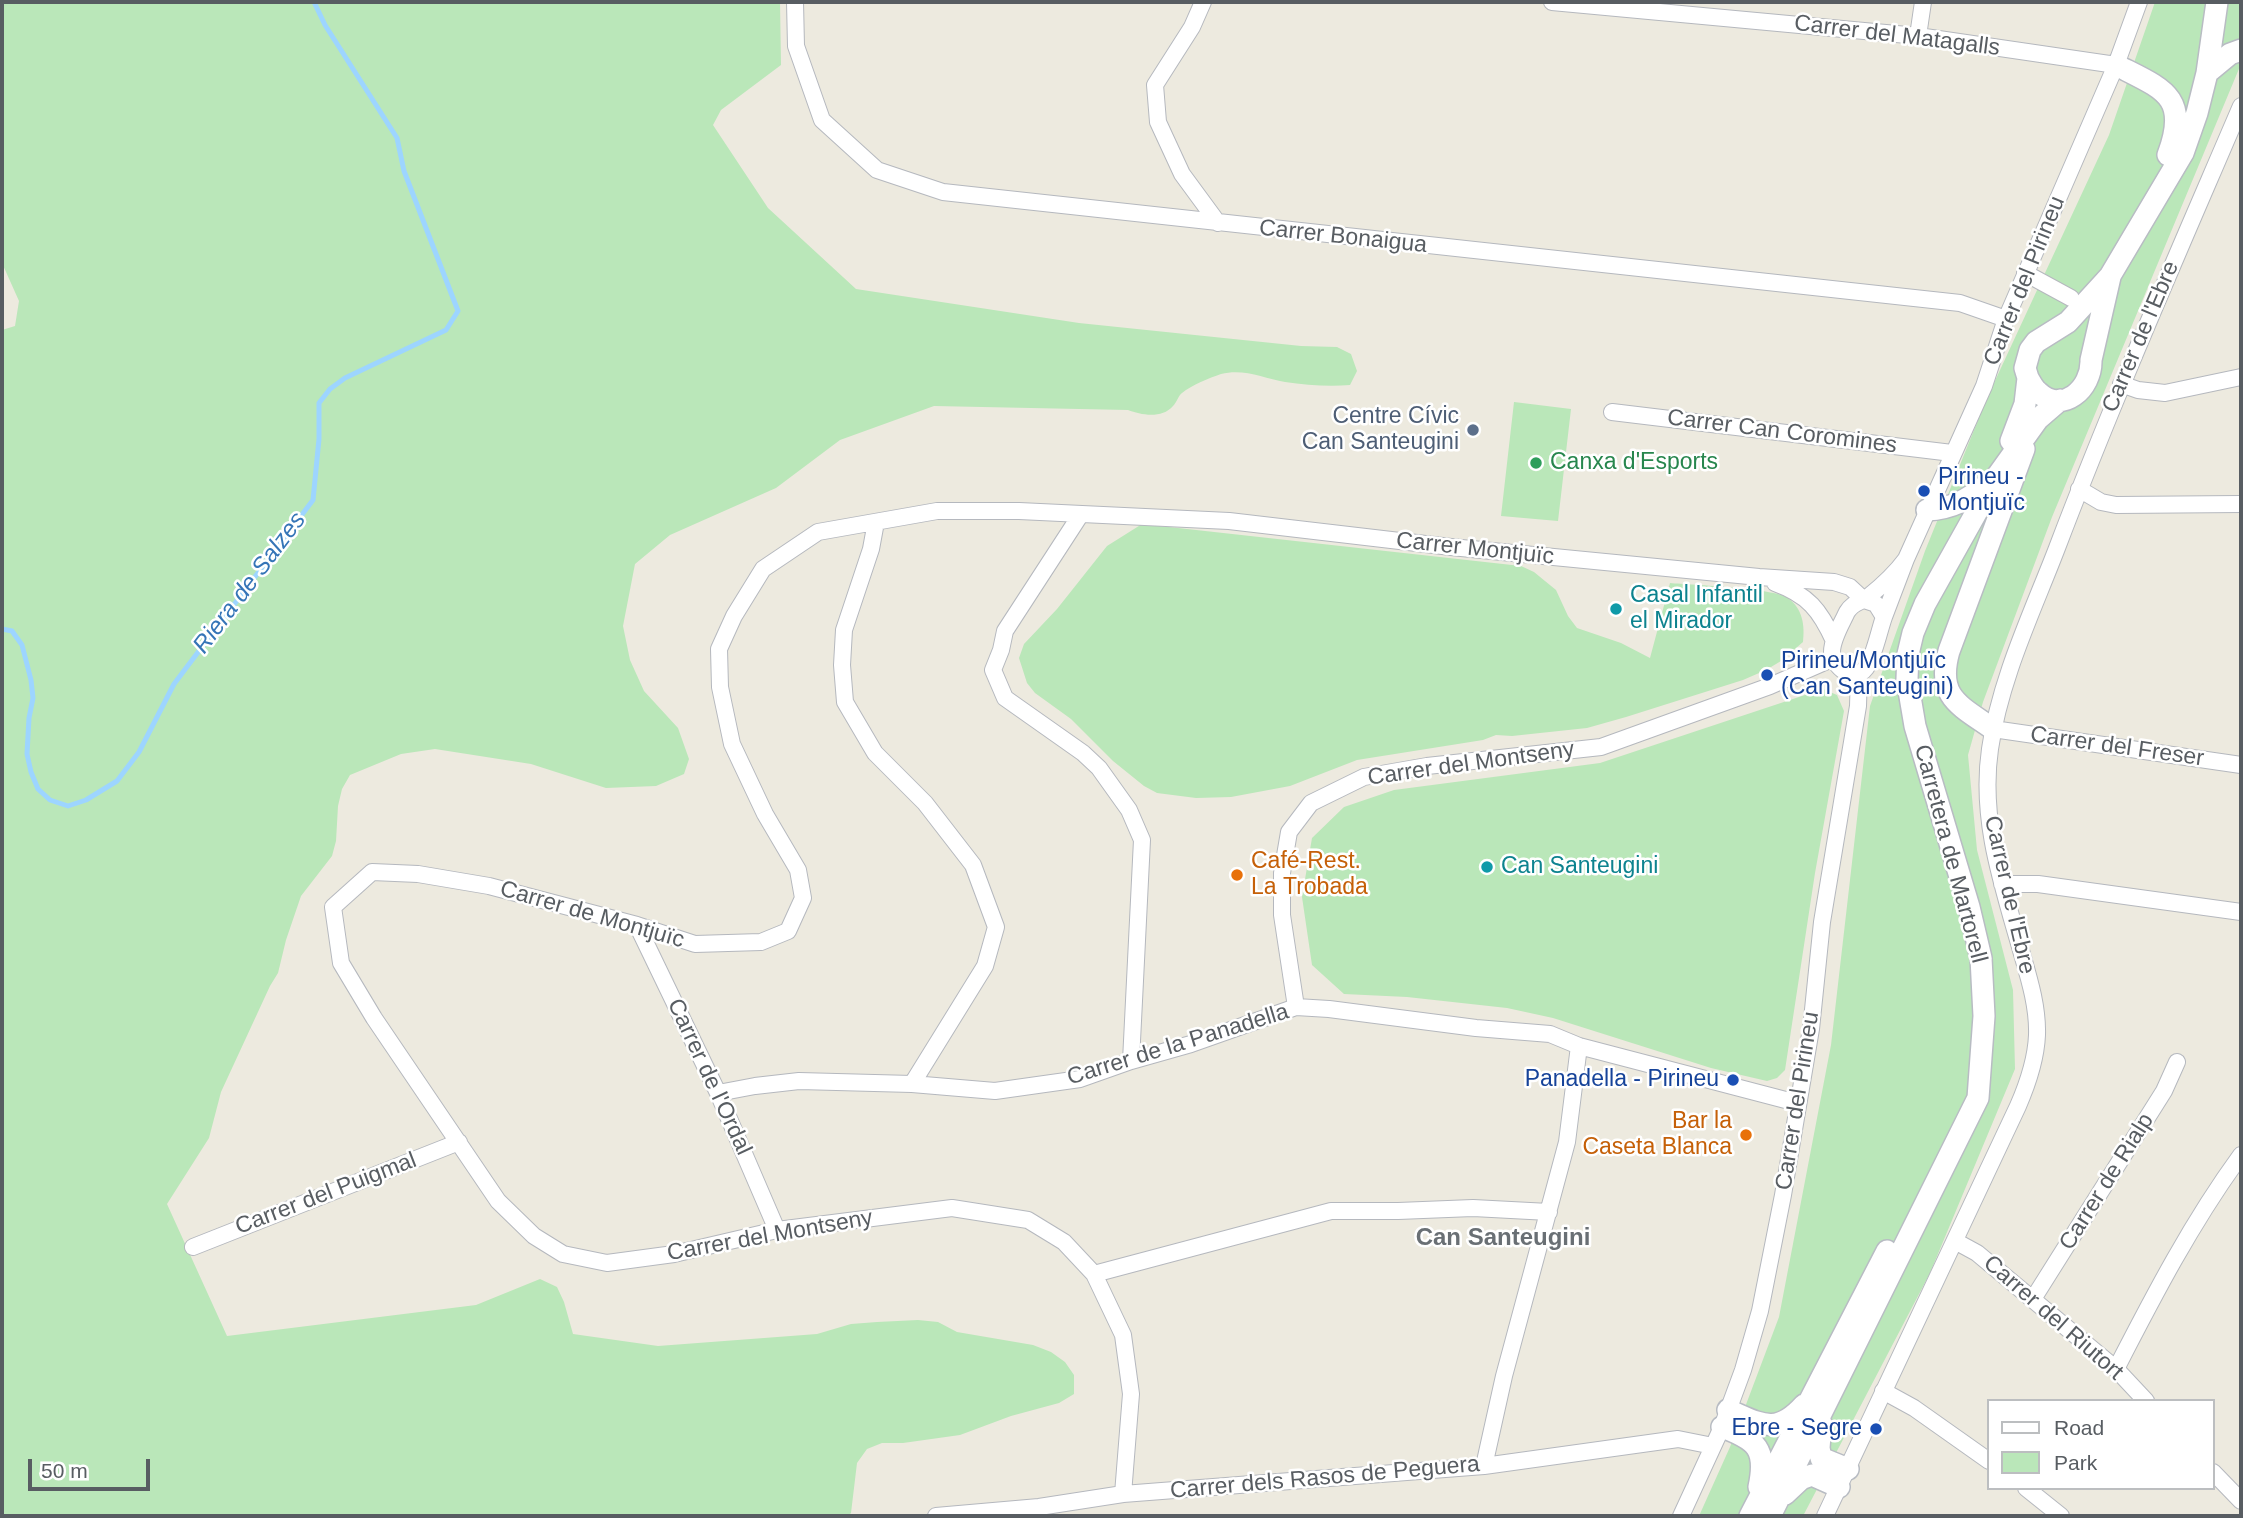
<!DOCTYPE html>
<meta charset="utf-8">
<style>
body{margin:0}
#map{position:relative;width:2243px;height:1518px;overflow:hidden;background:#edeadf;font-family:Arial,sans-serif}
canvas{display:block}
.frame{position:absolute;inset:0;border:4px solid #585d62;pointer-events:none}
.legend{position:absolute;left:1987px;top:1399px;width:228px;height:91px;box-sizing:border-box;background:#fff;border:2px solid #bcbec0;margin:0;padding:9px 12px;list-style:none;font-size:21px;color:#585d62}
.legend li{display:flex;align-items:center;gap:14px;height:35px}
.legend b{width:35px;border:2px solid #bcbec0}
.scale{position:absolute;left:28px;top:1459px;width:122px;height:32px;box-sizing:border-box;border:4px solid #585d62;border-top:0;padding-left:9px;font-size:21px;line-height:24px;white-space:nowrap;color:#585d62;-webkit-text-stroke:5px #fff;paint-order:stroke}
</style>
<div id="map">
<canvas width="2243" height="1518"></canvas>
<div class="frame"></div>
<ul class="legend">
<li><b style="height:9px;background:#fff"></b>Road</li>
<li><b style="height:19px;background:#bae7b9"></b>Park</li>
</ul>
<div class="scale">50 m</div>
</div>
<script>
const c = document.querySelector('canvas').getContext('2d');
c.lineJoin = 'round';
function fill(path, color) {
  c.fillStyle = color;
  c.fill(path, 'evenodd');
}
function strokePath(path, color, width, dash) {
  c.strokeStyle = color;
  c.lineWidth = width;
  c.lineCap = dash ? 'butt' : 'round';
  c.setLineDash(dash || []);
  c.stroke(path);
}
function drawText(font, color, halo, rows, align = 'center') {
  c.font = font + ' Arial,sans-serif';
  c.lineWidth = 5;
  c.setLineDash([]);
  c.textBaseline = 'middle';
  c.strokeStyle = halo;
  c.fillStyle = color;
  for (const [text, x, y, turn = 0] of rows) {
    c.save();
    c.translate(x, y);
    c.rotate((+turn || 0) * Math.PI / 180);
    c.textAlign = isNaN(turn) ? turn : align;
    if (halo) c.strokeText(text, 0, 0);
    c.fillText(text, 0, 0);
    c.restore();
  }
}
fill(new Path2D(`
 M 2,2 L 780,2 L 781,65 L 721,110 L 713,125 L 768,208 L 856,289 L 1079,323 L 1301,346 L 1337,347 L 1351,354 L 1357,371 L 1350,385 C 1329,387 1306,385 1285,382 C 1264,378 1243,368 1221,374 C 1209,378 1192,385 1182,393 C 1178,396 1177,402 1173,406 C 1162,419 1141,415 1128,410 L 934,406 L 840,440 L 776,488 L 670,535 L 635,564 L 623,626 L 630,660 L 644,691 L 678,728 L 689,759 L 684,774 L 656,786 L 606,788 L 531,764 L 435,749 L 401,754 L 350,775 L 342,789 L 338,806 L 336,841 L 332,856 L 301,896 L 286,940 L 278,973 L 270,986 L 221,1092 L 209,1138 L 167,1204 L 227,1336 L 476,1305 L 540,1279 L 557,1287 L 564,1302 L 573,1334 L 658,1346 L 817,1334 L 851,1324 L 877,1322 L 918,1320 L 938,1322 L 957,1332 L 1033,1345 L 1051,1352 L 1065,1362 L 1074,1375 L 1074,1394 L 1059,1403 L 1011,1416 L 960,1435 L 903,1443 L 882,1443 L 867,1449 L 857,1463 L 851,1513 L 848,1516 L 2,1516 L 2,330 L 15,326 L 19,301 L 2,263 Z
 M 2155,2 L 2241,2 L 2241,64 L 2052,517 L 1983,702 L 1968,755 L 1977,850 L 2013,990 L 2015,1069 L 1930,1273 L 1803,1516 L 1699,1516 L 1730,1447 L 1779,1317 L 1831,1045 L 1870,706 L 1925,551 L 1987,398 L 2109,135 Z
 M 1514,402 L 1571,409 L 1558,521 L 1501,516 Z
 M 1142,524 L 1521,566 L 1534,572 L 1556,590 L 1568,616 L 1577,628 L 1621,643 L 1650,658 L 1670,583 C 1692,585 1774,588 1788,598 C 1803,609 1805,626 1803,642 L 1781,661 L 1766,670 L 1743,680 L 1626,717 L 1587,728 L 1512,736 L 1496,735 L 1483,740 L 1357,760 L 1290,786 L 1231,797 L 1196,798 L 1157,793 L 1144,786 L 1113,761 L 1071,719 L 1035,693 L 1027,683 L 1019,658 L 1024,644 L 1057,609 L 1107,546 Z
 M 1823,689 L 1837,695 L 1844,711 L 1815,873 L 1785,1070 L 1777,1078 L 1767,1081 L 1711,1068 L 1553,1018 L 1507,1008 L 1407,997 L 1344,994 L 1312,965 L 1302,897 L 1312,838 L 1344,807 L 1394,790 L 1600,763 Z`), '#bae7b9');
strokePath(new Path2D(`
 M 2,629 L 12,631 L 22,645 L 31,680 L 33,698 L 29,718 L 27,754 L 31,772 L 38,789 L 50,800 L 68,806 L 86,800 L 117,781 L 139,752 L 174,684 L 313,500 L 319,439 L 319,403 L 330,389 L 345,378 L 446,330 L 458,311 L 404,171 L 397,138 L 325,25 L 314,2`), '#9dd5ff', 5);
const street = new Path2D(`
 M 795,2 L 796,46 L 822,120 L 877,170 L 943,192 L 1960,303 L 2006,319
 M 1203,2 L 1192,27 L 1155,85 L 1158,122 L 1182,174 L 1218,223
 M 1552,2 L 1918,36 L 2116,65
 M 1918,36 L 1923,2
 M 2025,273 L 2071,298
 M 2121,384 L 2138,390 L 2165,393 L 2241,377
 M 1612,412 L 1952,453
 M 2079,489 L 2101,502 L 2116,505 L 2241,504
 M 1081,514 L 1005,631 L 1001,650 L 993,670 L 1005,698 L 1083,753 L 1099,768 L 1129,810 L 1142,840 L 1131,1061
 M 876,522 L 871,549 L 844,630 L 842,665 L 845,702 L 875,753 L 925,803 L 973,865 L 996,927 L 985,966 L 912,1084
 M 1775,583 C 1808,595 1820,610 1834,641
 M 1884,617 L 1906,559 L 1984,386 L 2006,319 L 2116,65 L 2139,2
 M 1993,729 L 2241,765
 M 2002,884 L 2038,884 L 2241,912
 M 637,925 L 718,1093 L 777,1230
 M 1296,1007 L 1282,915 L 1282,873 L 1289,832 L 1311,803 L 1364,777 L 1427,766 L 1601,747 L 1770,686 L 1834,658
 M 718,1093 L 755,1086 L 799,1081 L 912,1084 L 995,1091 L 1080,1079 L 1131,1061 L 1191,1044 L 1296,1007 L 1329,1009 L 1476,1028 L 1550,1034 L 1579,1046 L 1797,1103
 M 1955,1241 L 1977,1253 L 2116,1369 L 2146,1401
 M 193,1247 L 459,1142
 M 1094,1274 L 1331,1211 L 1398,1211 L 1473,1208 L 1549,1212
 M 2033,1299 L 2164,1091 L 2177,1062
 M 2116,1369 C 2154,1295 2192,1222 2241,1155
 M 1883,1391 L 1914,1408 L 1989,1461
 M 1484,1466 L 1504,1376 L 1567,1142 L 1579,1046
 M 2213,1472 L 2241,1501
 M 2026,1488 L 2061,1516
 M 1123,1494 L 1131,1394 L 1123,1335 L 1094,1274 L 1064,1242 L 1028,1220 L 952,1208 L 777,1230 L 674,1254 L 607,1263 L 563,1254 L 534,1236 L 498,1201 L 374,1018 L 341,963 L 333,907 L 372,872 L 418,874 L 489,886 L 637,925 L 695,944 L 761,942 L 788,931 L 803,898 L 798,870 L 765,814 L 732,744 L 720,687 L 719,649 L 734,616 L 763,569 L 818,532 L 937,511 L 1019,511 L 1229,521 L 1451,547 L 1759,577 L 1834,582 L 1850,587 L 1864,600 L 1876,604 L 1884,617 C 1879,631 1874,657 1866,668 C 1854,684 1833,667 1832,652 C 1832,639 1842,623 1847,612 C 1853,602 1860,603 1868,597 C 1883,585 1895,574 1906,559
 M 936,1516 L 1039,1507 L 1123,1494 L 1484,1466 L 1678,1439 L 1713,1446
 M 1681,1516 L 1722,1427 L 1743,1370 L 1760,1311 L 1783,1195 L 1811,1029 L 1822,922 L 1858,706 L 1859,673
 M 1825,1516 L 2018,1106 C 2028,1083 2036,1060 2037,1035 C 2038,1005 2028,975 2020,947 C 2001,881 1980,817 1990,749 C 2000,679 2032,613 2057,548 C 2114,398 2178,253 2241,106`);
const secondary = new Path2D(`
 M 2116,65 C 2163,89 2190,96 2168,155
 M 2207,73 L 2230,54 L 2241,50
 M 2028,378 C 2031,383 2034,389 2038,392 C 2062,415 2092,389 2091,360 L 2110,277
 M 2011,441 L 2025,404 L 2028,378 L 2025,368 L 2030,350 L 2036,342 L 2068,322 L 2110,276 L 2183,153 L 2197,113 L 2207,73 L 2217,2
 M 1927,510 C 1953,509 1968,499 1988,484
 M 1993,729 C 1959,705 1936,697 1949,651 L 2024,449
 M 1728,1410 C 1761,1424 1776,1436 1804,1405
 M 1821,1423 L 1819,1448 L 1821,1458 L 1848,1469
 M 1722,1427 C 1757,1440 1767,1449 1759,1487
 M 1785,1494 L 1801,1479 L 1812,1475 L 1839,1487
 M 1750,1516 L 1887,1251
 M 1770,1516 L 1978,1098 L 1984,1016 L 1981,958 L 1969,907 L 1915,726 L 1907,679 L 1908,654 L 1913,633 L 1925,604 L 1995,479 L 2038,419 L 2060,400`);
strokePath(street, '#b5b8be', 18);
strokePath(secondary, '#b8bcc3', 24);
strokePath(street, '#fff', 16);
strokePath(secondary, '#fff', 21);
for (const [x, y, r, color] of [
 [1473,430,7,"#5c6f8a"],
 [1536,463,7,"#2e9e5b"],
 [1924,491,7,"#1a4fb4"],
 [1616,609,7,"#0f9aa8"],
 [1767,675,7,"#1a4fb4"],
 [1487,867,7,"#0f9aa8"],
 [1237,875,7,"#e8710a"],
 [1733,1080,7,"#1a4fb4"],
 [1746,1135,7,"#e8710a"],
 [1876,1429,7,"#1a4fb4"]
]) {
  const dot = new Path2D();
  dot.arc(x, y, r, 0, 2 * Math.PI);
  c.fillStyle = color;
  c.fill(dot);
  strokePath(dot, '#fff', 2.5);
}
drawText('23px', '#585d62', '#fff', [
 ["Carrer del Matagalls",1897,36,7],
 ["Carrer Bonaigua",1343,237,6],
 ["Carrer del Pirineu",2025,281,-68],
 ["Carrer de l'Ebre",2141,337,-67],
 ["Carrer Can Coromines",1782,432,7],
 ["Carrer Montjuïc",1475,549,6],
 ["Carrer del Freser",2117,747,8],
 ["Carrer del Montseny",1471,764,-8],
 ["Carretera de Martorell",1950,854,75],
 ["Carrer de l'Ebre",2009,895,77],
 ["Carrer de Montjuïc",592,915,16],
 ["Carrer de la Panadella",1178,1045,-17],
 ["Carrer de l'Ordal",709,1077,65],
 ["Carrer del Pirineu",1798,1101,-81],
 ["Carrer de Rialp",2107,1182,-58],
 ["Carrer del Puigmal",326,1194,-21],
 ["Carrer del Montseny",770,1236,-10],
 ["Carrer del Riutort",2053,1318,41],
 ["Carrer dels Rasos de Peguera",1325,1478,-5]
]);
drawText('23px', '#4e5e75', '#fff', [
 ["Centre Cívic",1459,417],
 ["Can Santeugini",1459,443]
], 'right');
drawText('23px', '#27864d', '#fff', [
 ["Canxa d'Esports",1550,463]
], 'left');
drawText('23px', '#164399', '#fff', [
 ["Pirineu -",1938,478],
 ["Montjuïc",1938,504],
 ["Pirineu/Montjuïc",1781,662],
 ["(Can Santeugini)",1781,688],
 ["Panadella - Pirineu",1719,1080,"right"],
 ["Ebre - Segre",1862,1429,"right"]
], 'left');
drawText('23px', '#0d838f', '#fff', [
 ["Casal Infantil",1630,596],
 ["el Mirador",1630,622],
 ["Can Santeugini",1501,867]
], 'left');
drawText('23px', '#c56008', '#fff', [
 ["Café-Rest.",1251,862],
 ["La Trobada",1251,888],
 ["Bar la",1732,1122,"right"],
 ["Caseta Blanca",1732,1148,"right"]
], 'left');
drawText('italic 24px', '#3575b7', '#fff', [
 ["Riera de Salzes",250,583,-53]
]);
drawText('bold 24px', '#696f74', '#fff', [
 ["Can Santeugini",1503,1238]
]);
</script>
